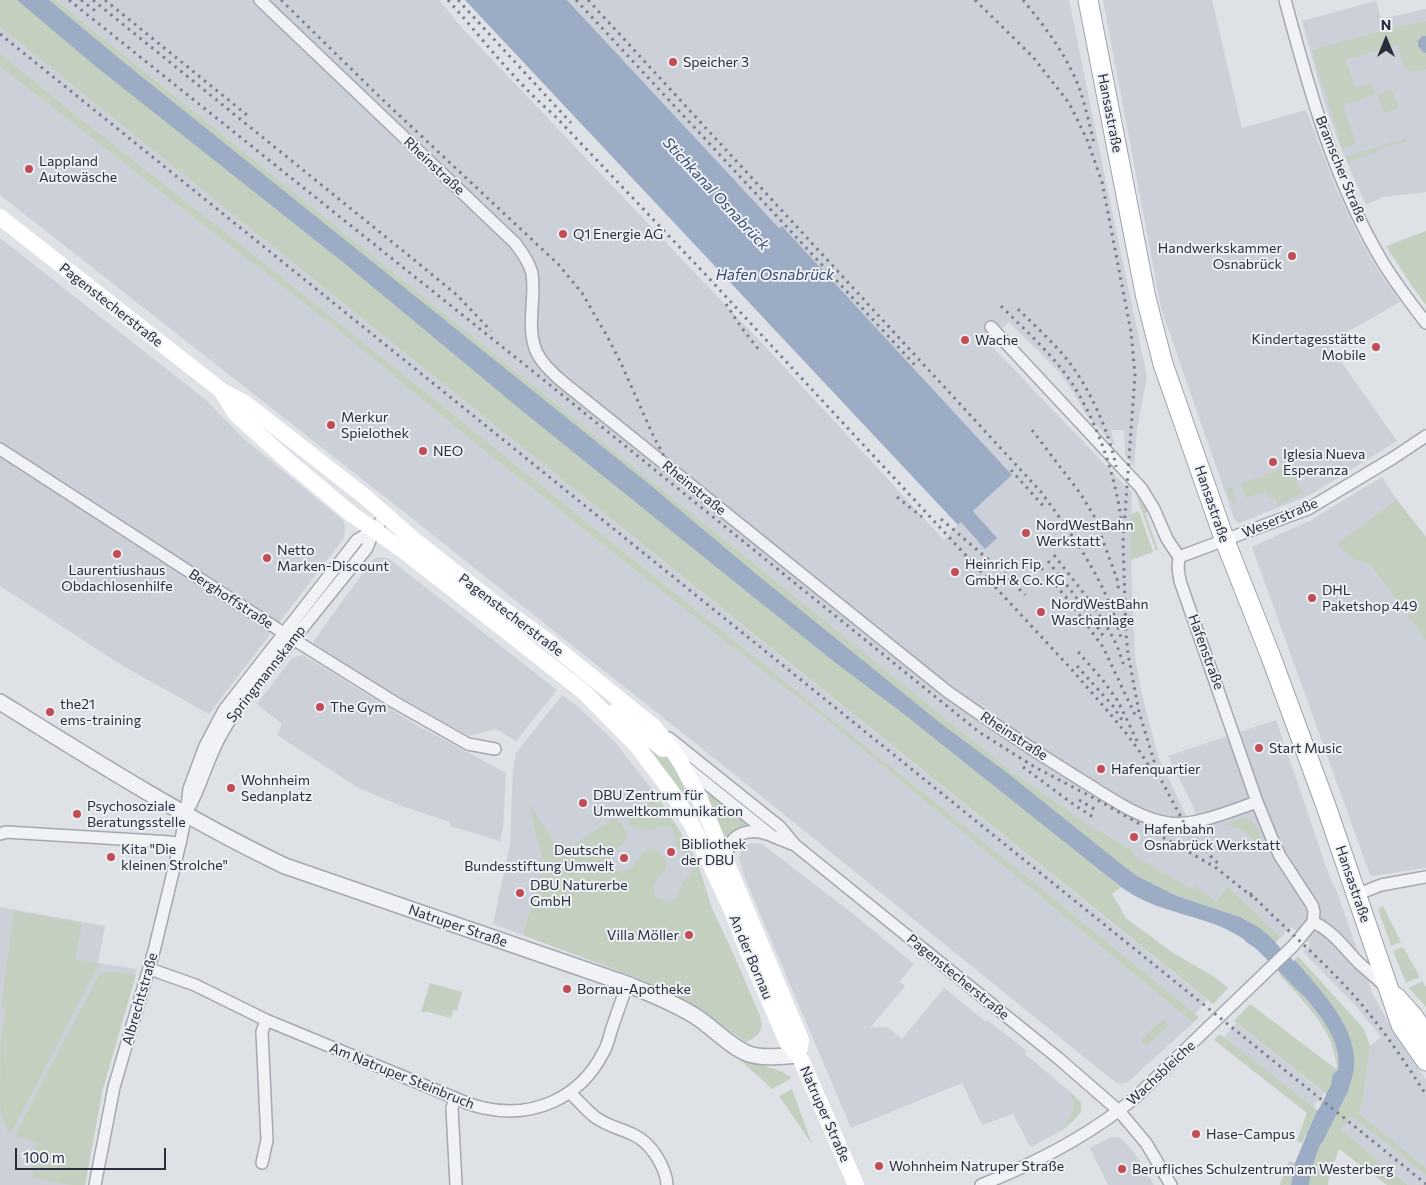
<!DOCTYPE html>
<meta charset="utf-8">
<style>
body{margin:0}
#map{position:relative;width:1426px;height:1185px;overflow:hidden;background:#dee1e6;font-family:Commissioner,sans-serif}
canvas{display:block}
.north{position:absolute;left:1361px;top:15px;width:50px;height:50px;-webkit-text-stroke:4px #edf0f4;paint-order:stroke;rotate:0deg;font-size:14px;font-weight:700;line-height:20px;text-align:center;color:#292e3c}
.north::after{content:'';display:block;margin:auto;width:18px;height:22px;background:#292e3c;clip-path:polygon(50% 0,100% 100%,50% 72%,0 100%)}
.scale{position:absolute;left:15px;top:1148px;width:151px;height:22px;box-sizing:border-box;border:2px solid #292e3c;border-top:0;padding-left:6px;font-size:15px;line-height:18px;white-space:nowrap;color:#292e3c;-webkit-text-stroke:4px #edf0f4;paint-order:stroke}
</style>
<div id="map">
<canvas width="1426" height="1185"></canvas>
<div class="north">N</div>
<div class="scale">100 m</div>
</div>
<script>
const c = document.querySelector('canvas').getContext('2d');
c.lineJoin = 'round';
function fill(path, color) {
  c.fillStyle = color;
  c.fill(path, 'evenodd');
}
function strokePath(path, color, width, dash) {
  c.strokeStyle = color;
  c.lineWidth = width;
  c.lineCap = dash ? 'butt' : 'round';
  c.setLineDash(dash || []);
  c.stroke(path);
}
function drawText(font, color, halo, rows, align = 'center') {
  c.font = font + ' Commissioner,sans-serif';
  c.lineWidth = 4;
  c.setLineDash([]);
  c.textBaseline = 'middle';
  c.strokeStyle = halo;
  c.fillStyle = color;
  for (const [text, x, y, turn = 0] of rows) {
    c.save();
    c.translate(x, y);
    c.rotate((+turn || 0) * Math.PI / 180);
    c.textAlign = isNaN(turn) ? turn : align;
    if (halo) c.strokeText(text, 0, 0);
    c.fillText(text, 0, 0);
    c.restore();
  }
}
fill(new Path2D(`
 M 56,0 L 439,0 L 463,29 L 773,355 L 944,540 L 960,522 L 997,538 L 973,511 L 1012,475 L 782,226 L 779,228 L 567,0 L 1069,0 L 1105,177 L 1147,377 L 1137,428 L 1134,466 L 1125,455 L 1124,430 L 1111,430 L 1115,446 L 1084,412 L 1074,393 L 1058,371 L 1009,322 L 988,342 L 1132,493 L 1131,547 L 1132,588 L 1135,657 L 1142,695 L 1158,756 L 1185,813 L 1198,828 L 1194,808 L 1168,756 L 1276,720 L 1331,881 L 1336,889 L 1373,995 L 1389,1023 L 1426,1080 L 1426,1168 L 1359,1113 L 1363,1100 L 1370,1046 L 1381,1037 L 1356,1006 L 1303,952 L 1311,945 L 1292,927 L 1281,937 L 1227,886 L 1216,904 L 1193,887 L 1192,889 L 1132,854 L 1133,850 L 1088,824 L 1012,772 Z
 M 1103,0 L 1212,0 L 1242,128 L 1306,110 L 1335,186 L 1359,237 L 1376,267 L 1400,302 L 1328,343 L 1397,441 L 1310,495 L 1239,523 L 1235,521 L 1161,308 Z
 M 1376,1 L 1381,19 L 1426,9 L 1426,192 L 1383,197 L 1366,205 L 1343,154 L 1325,105 L 1302,21 Z
 M 0,27 L 1207,1000 L 1195,1014 L 961,823 L 408,378 L 239,243 L 71,111 L 0,53 Z
 M 0,67 L 337,329 L 466,436 L 755,665 L 827,720 L 1193,1023 L 1128,1082 L 1121,1084 L 1115,1082 L 724,766 L 404,512 L 0,195 Z
 M 0,238 L 206,400 L 244,439 L 343,520 L 345,525 L 344,538 L 209,714 L 123,666 L 0,586 Z
 M 1382,477 L 1397,500 L 1426,537 L 1426,868 L 1372,876 L 1369,872 L 1252,547 L 1311,520 Z
 M 379,557 L 388,558 L 557,690 L 516,741 L 496,729 L 469,736 L 396,695 L 316,645 L 313,642 L 372,560 Z
 M 303,655 L 418,726 L 506,773 L 503,828 L 500,841 L 450,826 L 450,822 L 399,805 L 357,787 L 277,735 L 282,724 L 257,704 L 292,658 Z
 M 562,695 L 576,705 L 615,742 L 658,797 L 681,833 L 697,862 L 713,911 L 729,944 L 760,1016 L 762,1026 L 760,1032 L 757,1036 L 746,1042 L 699,1009 L 643,980 L 493,924 L 510,844 L 513,768 L 516,753 Z
 M 752,843 L 762,844 L 852,913 L 914,964 L 899,982 L 905,986 L 870,1028 L 887,1027 L 902,1039 L 944,988 L 985,1021 L 987,1020 L 1027,1051 L 1025,1054 L 1068,1090 L 1074,1102 L 1074,1109 L 1061,1131 L 1030,1147 L 1013,1114 L 982,1125 L 962,1083 L 851,1128 L 745,878 L 739,858 L 742,847 Z
 M 0,907 L 105,926 L 98,963 L 137,969 L 102,1092 L 85,1185 L 0,1185 Z
 M 1236,1023 L 1324,1093 L 1313,1107 L 1224,1038 Z
 M 1352,1115 L 1426,1175 L 1426,1185 L 1408,1185 L 1341,1129 Z
 M 1111,1137 L 1121,1138 L 1134,1152 L 1154,1185 L 1108,1185 L 1090,1148 Z`), '#ccd0d8');
fill(new Path2D(`
 M 0,0 L 56,0 L 1012,772 L 1088,824 L 1134,851 L 1132,854 L 1192,889 L 1194,886 L 1210,896 L 1216,903 L 1227,886 L 1281,937 L 1276,942 L 1260,928 L 1240,917 L 1177,896 L 1137,876 L 1126,869 L 1122,887 L 1112,894 L 1126,918 L 1173,953 L 1213,976 L 1228,988 L 1213,1004 L 0,27 Z
 M 1426,21 L 1426,69 L 1415,72 L 1405,69 L 1397,44 L 1346,60 L 1355,88 L 1372,83 L 1376,94 L 1343,105 L 1356,144 L 1342,148 L 1312,50 L 1384,30 Z
 M 0,53 L 71,111 L 239,243 L 408,378 L 961,823 L 1199,1017 L 1193,1023 L 827,720 L 755,665 L 466,436 L 337,329 L 0,67 Z
 M 1393,90 L 1398,109 L 1383,113 L 1378,94 Z
 M 1405,138 L 1407,142 L 1392,145 L 1348,163 L 1346,157 Z
 M 1426,231 L 1426,305 L 1412,286 L 1386,246 Z
 M 1288,466 L 1297,480 L 1295,481 L 1304,493 L 1278,505 L 1275,497 L 1269,499 L 1265,491 L 1246,498 L 1241,484 Z
 M 1232,487 L 1237,502 L 1232,504 L 1226,489 Z
 M 1135,492 L 1148,512 L 1145,513 L 1158,550 L 1156,551 Z
 M 1397,500 L 1426,537 L 1426,640 L 1370,564 L 1353,559 L 1336,544 Z
 M 1139,511 L 1153,552 L 1131,560 L 1131,514 Z
 M 628,725 L 671,760 L 693,796 L 684,801 Z
 M 712,793 L 752,826 C 739,827 731,831 725,844 L 706,798 Z
 M 658,797 L 681,833 L 697,862 L 713,911 L 729,944 L 760,1016 C 763,1032 760,1035 746,1042 L 699,1009 L 643,980 L 523,935 L 544,866 L 529,804 L 562,853 L 616,816 L 628,833 L 624,843 C 620,847 615,848 612,853 C 605,863 616,874 627,870 C 639,866 638,847 654,850 C 659,851 663,855 665,860 C 669,871 659,876 654,883 L 654,895 C 660,901 671,904 677,896 C 679,892 679,888 681,885 C 685,878 695,875 693,866 C 692,859 685,857 681,852 C 680,849 676,845 676,842 C 674,834 674,825 663,826 C 659,826 657,829 653,829 C 645,830 642,827 634,829 L 626,818 Z
 M 1247,818 C 1259,822 1263,845 1267,856 C 1254,837 1246,829 1223,824 Z
 M 1383,906 L 1401,942 L 1391,946 L 1378,909 Z
 M 14,911 L 82,923 L 75,960 L 101,964 L 95,971 L 13,1130 L 9,1133 L 6,1128 L 1,1112 L 0,1099 L 1,1038 L 6,1008 L 1,1007 Z
 M 1403,947 L 1420,977 L 1406,983 L 1393,951 Z
 M 1298,956 L 1364,1029 L 1370,1046 L 1363,1100 L 1359,1113 L 1426,1168 L 1426,1175 L 1352,1116 L 1341,1129 L 1408,1185 L 1387,1185 L 1339,1149 L 1329,1177 L 1328,1185 L 1309,1185 C 1313,1154 1327,1126 1342,1099 L 1333,1081 L 1326,1094 L 1234,1021 L 1250,1004 L 1336,1069 L 1337,1066 C 1335,1059 1334,1051 1331,1043 C 1323,1020 1296,993 1279,974 L 1281,972 C 1300,993 1323,1014 1334,1040 C 1338,1050 1338,1061 1338,1071 L 1340,1017 L 1295,960 Z
 M 113,971 L 136,975 L 102,1092 L 85,1185 L 70,1185 L 35,1178 L 32,1172 L 35,1143 L 19,1137 L 17,1136 L 16,1133 L 99,975 L 105,972 Z
 M 1422,981 L 1426,987 L 1426,1007 L 1409,988 Z
 M 430,983 L 462,992 L 457,1011 L 453,1010 L 451,1018 L 428,1012 L 421,1012 Z
 M 1163,1019 L 1169,1025 L 1146,1046 L 1141,1040 Z
 M 1220,1034 L 1317,1110 L 1302,1143 L 1297,1141 L 1307,1113 L 1214,1040 Z
 M 738,1058 C 753,1064 781,1068 792,1078 L 772,1089 Z
 M 792,1089 L 812,1144 L 779,1096 Z
 M 1068,1090 L 1081,1102 L 1081,1112 L 1071,1123 L 1061,1131 L 1074,1109 L 1074,1102 Z
 M 1289,1161 L 1295,1163 L 1291,1185 L 1280,1185 Z`), '#c3d0c0');
fill(new Path2D(`
 M 17,0 L 49,0 L 126,64 L 649,484 L 755,573 L 939,722 L 1010,775 L 1126,868 L 1137,876 L 1177,896 L 1240,917 L 1260,928 L 1276,942 L 1263,955 C 1225,917 1185,920 1141,899 C 1129,894 1117,883 1106,875 L 900,711 L 837,664 L 746,591 L 526,414 L 344,263 L 94,65 Z
 M 465,0 L 567,0 L 779,228 L 782,226 L 1012,475 L 973,511 L 997,538 L 985,549 L 961,522 L 958,525 Z
 M 1422,36 L 1426,36 L 1426,53 L 1423,52 L 1418,46 L 1418,41 Z
 M 1295,960 C 1322,993 1369,1037 1350,1084 C 1347,1091 1343,1098 1339,1105 L 1326,1094 C 1330,1087 1336,1078 1338,1070 C 1344,1033 1304,997 1281,972 Z
 M 1317,1110 L 1330,1120 C 1321,1142 1312,1162 1309,1185 L 1291,1185 L 1295,1163 Z`), '#9cacc4');
strokePath(new Path2D(`
 M 1252,935 L 1261,941 L 1304,984
 M 1315,1137 L 1340,1087 L 1341,1079`), '#9cacc4', 18);
const minor = new Path2D(`
 M 260,0 L 515,243 C 522,252 529,262 532,273 C 536,299 526,326 536,351 C 542,364 553,374 564,383 L 948,692 C 992,723 1036,752 1081,780 C 1108,796 1138,819 1169,823 C 1194,827 1233,810 1257,802
 M 1285,0 C 1309,89 1334,181 1382,261 C 1395,283 1411,303 1426,323
 M 0,449 L 293,639 L 394,702 L 468,744 L 495,749
 M 1179,557 L 1308,509 L 1393,458 L 1426,436
 M 669,738 L 780,827 L 795,845 L 1058,1058 L 1119,1111 L 1146,1143 L 1171,1185
 M 686,767 L 772,836 L 792,844
 M 190,806 C 200,787 206,766 215,747 C 221,733 229,721 237,709 L 367,548 L 374,530 L 386,515
 M 0,834 L 6,832 L 171,842 L 180,844
 M 727,860 C 726,836 746,827 767,834
 M 1356,895 L 1381,885 L 1426,877
 M 1313,922 C 1333,931 1344,948 1359,963 C 1368,971 1377,979 1386,987
 M 150,969 L 195,985 L 266,1020 L 455,1098 C 464,1102 474,1106 484,1108 C 533,1119 580,1098 603,1053 C 607,1047 609,1039 611,1031 C 616,1016 622,1000 627,984
 M 570,1093 C 579,1101 586,1110 595,1117 C 607,1126 622,1129 634,1135 C 651,1143 666,1167 667,1185
 M 455,1098 L 452,1108 L 456,1185
 M 262,1163 L 267,1140 L 262,1032 L 266,1020
 M 95,1185 L 114,1087 L 154,951 L 181,839 L 186,814 L 189,789 L 205,746 L 224,710 L 357,540 L 374,530
 M 981,1185 C 1036,1163 1091,1135 1137,1096 L 1293,946 L 1313,922 L 1314,912 L 1312,905 L 1280,856 L 1273,841 L 1257,802 L 1180,581 L 1178,568 L 1179,557 L 1167,539 L 1154,509 L 1141,488 L 991,327`);
const tertiary = new Path2D(`
 M 0,702 C 93,760 186,819 285,866 L 627,984 C 651,994 677,1004 698,1018 C 713,1028 732,1048 749,1054 C 764,1059 783,1056 799,1055`);
const primary = new Path2D(`
 M 1088,0 L 1146,298 L 1163,364 L 1225,541 L 1271,657 L 1326,806 L 1401,1025 L 1426,1061
 M 1396,997 L 1413,1016 L 1426,1036`);
strokePath(minor, '#a4a8b0', 14);
strokePath(tertiary, '#a4a8b0', 18);
strokePath(primary, '#9ea4b1', 21);
strokePath(minor, '#f0f2f5', 11);
strokePath(tertiary, '#f0f2f5', 15);
strokePath(new Path2D(`
 M 0,217 L 222,391 L 245,403 L 364,496 L 413,539 L 493,602 L 546,640 L 654,727 L 669,745 L 681,763 L 699,797 L 801,1040 L 799,1055
 M 223,393 L 236,414 L 288,461 L 350,513 L 404,551 L 584,692 L 637,746 L 671,791 L 692,825 L 732,911 L 747,950 L 788,1044 L 799,1055 L 856,1185
 M 616,711 L 663,749`), '#fff', 16);
strokePath(primary, '#fff', 19);
strokePath(new Path2D(`
 M 69,0 L 540,377 L 979,732 L 1033,766 L 1101,802 L 1215,867 L 1254,898
 M 81,0 L 98,13
 M 93,0 L 418,263 L 457,295 L 491,331
 M 105,0 L 247,115
 M 281,0 L 384,101 L 558,264 L 582,293 L 607,336 L 620,361 L 652,433 L 666,460 L 699,499
 M 448,0 C 483,39 514,81 554,115 L 705,274 L 1074,672 C 1101,704 1131,735 1152,771
 M 458,0 L 571,123
 M 576,0 L 915,365
 M 588,0 L 1041,492 C 1074,537 1107,583 1121,638
 M 975,0 L 1033,57 L 1069,103 L 1079,123 L 1088,142 L 1102,182 L 1131,332 L 1135,375 L 1123,542 L 1126,634 L 1128,654 L 1139,712 L 1158,774 L 1184,823 L 1213,859 L 1221,866
 M 1023,0 C 1046,28 1069,58 1081,93 C 1086,109 1090,126 1094,143
 M 0,34 L 1426,1184
 M 726,304 L 741,327 L 759,350
 M 1001,306 C 1021,326 1042,345 1060,367 C 1091,404 1115,471 1121,519
 M 1018,309 C 1035,326 1054,343 1069,362 C 1090,389 1110,434 1116,467
 M 1032,430 L 1080,493 L 1094,516 L 1117,579 L 1119,592
 M 1011,470 L 1046,509
 M 897,497 L 922,517
 M 941,519 L 1003,572 L 1025,595
 M 1054,555 C 1076,584 1100,611 1116,644 C 1120,652 1122,661 1125,669
 M 1048,561 C 1068,587 1088,611 1105,639
 M 1041,568 L 1070,602 L 1103,647 L 1136,717
 M 1078,652 L 1102,679 L 1118,701 L 1138,743
 M 1077,666 L 1113,706 L 1122,720
 M 1023,767 L 1073,804 L 1093,817
 M 1079,800 L 1096,810
 M 1250,893 C 1290,934 1336,971 1371,1016 C 1391,1041 1409,1068 1426,1095`), '#797f8f', 3, [2.5, 5]);
for (const [x, y, r, color] of [
 [673,62,5,"#c34c54"],
 [29,169,5,"#c34c54"],
 [563,234,5,"#c34c54"],
 [1292,256,5,"#c34c54"],
 [965,340,5,"#c34c54"],
 [1376,347,5,"#c34c54"],
 [331,425,5,"#c34c54"],
 [423,451,5,"#c34c54"],
 [1273,462,5,"#c34c54"],
 [1026,533,5,"#c34c54"],
 [117,554,5,"#c34c54"],
 [267,558,5,"#c34c54"],
 [955,572,5,"#c34c54"],
 [1312,598,5,"#c34c54"],
 [1041,612,5,"#c34c54"],
 [320,707,5,"#c34c54"],
 [50,712,5,"#c34c54"],
 [1259,748,5,"#c34c54"],
 [1101,769,5,"#c34c54"],
 [231,788,5,"#c34c54"],
 [583,803,5,"#c34c54"],
 [77,814,5,"#c34c54"],
 [1134,837,5,"#c34c54"],
 [671,852,5,"#c34c54"],
 [111,857,5,"#c34c54"],
 [624,858,5,"#c34c54"],
 [520,893,5,"#c34c54"],
 [689,935,5,"#c34c54"],
 [567,989,5,"#c34c54"],
 [1196,1134,5,"#c34c54"],
 [879,1166,5,"#c34c54"],
 [1122,1169,5,"#c34c54"]
]) {
  const dot = new Path2D();
  dot.arc(x, y, r, 0, 2 * Math.PI);
  c.fillStyle = color;
  c.fill(dot);
  strokePath(dot, '#edf0f4', 2);
}
drawText('14px', '#292e3c', '#edf0f4', [
 ["Speicher 3",683,62],
 ["Lappland",39,161],
 ["Autowäsche",39,177],
 ["Q1 Energie AG",573,234],
 ["Handwerkskammer",1282,248,"right"],
 ["Osnabrück",1282,264,"right"],
 ["Kindertagesstätte",1366,339,"right"],
 ["Mobile",1366,355,"right"],
 ["Wache",975,340],
 ["Merkur",341,417],
 ["Spielothek",341,433],
 ["NEO",433,451],
 ["Iglesia Nueva",1283,454],
 ["Esperanza",1283,470],
 ["NordWestBahn",1036,525],
 ["Werkstatt",1036,541],
 ["Netto",277,550],
 ["Marken-Discount",277,566],
 ["Heinrich Fip",965,564],
 ["GmbH & Co. KG",965,580],
 ["Laurentiushaus",117,570,"center"],
 ["Obdachlosenhilfe",117,586,"center"],
 ["DHL",1322,590],
 ["Paketshop 449",1322,606],
 ["NordWestBahn",1051,604],
 ["Waschanlage",1051,620],
 ["the21",60,704],
 ["ems-training",60,720],
 ["The Gym",330,707],
 ["Start Music",1269,748],
 ["Hafenquartier",1111,769],
 ["Wohnheim",241,780],
 ["Sedanplatz",241,796],
 ["DBU Zentrum für",593,795],
 ["Umweltkommunikation",593,811],
 ["Psychosoziale",87,806],
 ["Beratungsstelle",87,822],
 ["Hafenbahn",1144,829],
 ["Osnabrück Werkstatt",1144,845],
 ["Bibliothek",681,844],
 ["der DBU",681,860],
 ["Kita \"Die",121,849],
 ["kleinen Strolche\"",121,865],
 ["Deutsche",614,850,"right"],
 ["Bundesstiftung Umwelt",614,866,"right"],
 ["DBU Naturerbe",530,885],
 ["GmbH",530,901],
 ["Villa Möller",679,935,"right"],
 ["Bornau-Apotheke",577,989],
 ["Hase-Campus",1206,1134],
 ["Wohnheim Natruper Straße",889,1166],
 ["Berufliches Schulzentrum am Westerberg",1132,1169]
], 'left');
drawText('14px', '#292e3c', '#edf0f4', [
 ["Hansastraße",1110,113,79],
 ["Rheinstraße",434,166,43],
 ["Bramscher Straße",1341,169,68],
 ["Pagenstecherstraße",111,305,38],
 ["Rheinstraße",694,488,39],
 ["Hansastraße",1212,504,71],
 ["Weserstraße",1280,518,-23],
 ["Berghoffstraße",231,599,33],
 ["Pagenstecherstraße",511,615,37],
 ["Hafenstraße",1206,652,70],
 ["Springmannskamp",266,674,-52],
 ["Rheinstraße",1014,736,33],
 ["Hansastraße",1353,884,71],
 ["Natruper Straße",458,926,19],
 ["An der Bornau",751,957,67],
 ["Pagenstecherstraße",958,977,39],
 ["Albrechtstraße",140,999,-74],
 ["Wachsbleiche",1161,1073,-43],
 ["Am Natruper Steinbruch",402,1076,22],
 ["Natruper Straße",825,1114,66]
]);
drawText('italic 15px', '#364a6d', '#edf0f4', [
 ["Stichkanal Osnabrück",716,194,47],
 ["Hafen Osnabrück",775,275]
]);
</script>
